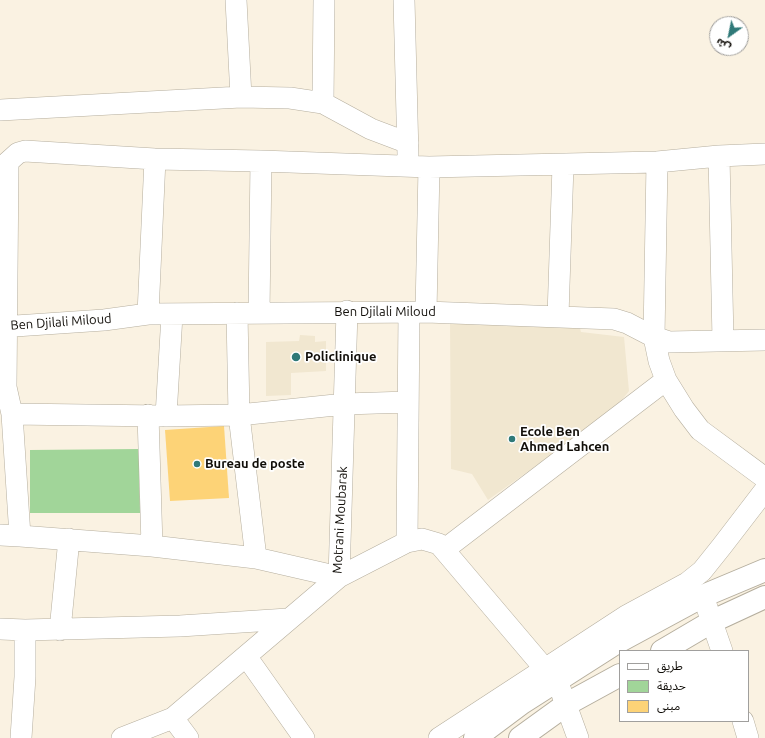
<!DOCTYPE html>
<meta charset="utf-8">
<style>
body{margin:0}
#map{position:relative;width:765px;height:738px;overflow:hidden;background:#faf2e2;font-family:Ubuntu,"Noto Sans Arabic",sans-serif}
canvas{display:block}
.legend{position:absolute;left:619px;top:650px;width:130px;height:72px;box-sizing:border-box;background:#fff;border:1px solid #a09f9d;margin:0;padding:5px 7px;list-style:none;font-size:12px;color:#110e09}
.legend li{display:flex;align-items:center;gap:8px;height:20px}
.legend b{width:20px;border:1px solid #a09f9d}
.north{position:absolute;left:709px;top:16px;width:40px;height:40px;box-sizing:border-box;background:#fff;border:1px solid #a09f9d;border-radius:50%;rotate:213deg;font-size:11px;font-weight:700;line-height:16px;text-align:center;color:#110e09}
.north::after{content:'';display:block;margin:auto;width:14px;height:18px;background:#2f7978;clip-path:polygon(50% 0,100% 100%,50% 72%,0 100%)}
</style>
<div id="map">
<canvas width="765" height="738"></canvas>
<ul class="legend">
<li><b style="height:5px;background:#fff"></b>طريق</li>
<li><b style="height:11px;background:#a1d599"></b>حديقة</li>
<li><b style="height:11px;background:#fdd377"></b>مبنى</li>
</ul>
<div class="north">ش</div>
</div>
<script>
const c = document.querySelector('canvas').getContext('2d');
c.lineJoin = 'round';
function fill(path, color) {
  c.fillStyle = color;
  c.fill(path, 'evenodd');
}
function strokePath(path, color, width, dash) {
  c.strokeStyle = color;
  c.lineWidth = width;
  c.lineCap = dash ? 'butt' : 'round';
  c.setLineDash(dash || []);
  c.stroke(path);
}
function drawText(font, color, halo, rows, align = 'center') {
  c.font = font + ' Ubuntu,sans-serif';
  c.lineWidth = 3.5;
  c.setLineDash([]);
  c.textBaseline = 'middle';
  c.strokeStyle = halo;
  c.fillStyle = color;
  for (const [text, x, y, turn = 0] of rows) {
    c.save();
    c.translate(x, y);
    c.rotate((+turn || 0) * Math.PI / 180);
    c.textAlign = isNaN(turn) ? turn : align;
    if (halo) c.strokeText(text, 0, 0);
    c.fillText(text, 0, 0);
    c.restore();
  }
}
fill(new Path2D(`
 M 450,320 L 578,321 L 581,332 L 624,337 L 629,391 L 614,410 L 488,500 L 472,474 L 451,469 Z
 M 300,335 L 315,336 L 315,342 L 326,341 L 326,371 L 291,373 L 291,395 L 266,396 L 266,342 L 299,341 Z`), '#f1e7d0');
fill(new Path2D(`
 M 139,449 L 140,513 L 30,513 L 30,450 Z`), '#a1d599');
fill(new Path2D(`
 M 224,426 L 229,498 L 170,501 L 165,430 Z`), '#fdd377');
const minor = new Path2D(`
 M 236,0 L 241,97
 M 404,0 L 408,155
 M 323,103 L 324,0
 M 0,110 L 241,97 L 290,98 L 323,103 L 371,129 L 408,143
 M 719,156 L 723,340
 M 657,162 L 654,337 L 659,361 L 666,380 L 684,409 L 700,430 L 765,478
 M 426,312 L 429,167
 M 259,313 L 261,161
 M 148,314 L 155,159
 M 172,315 L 166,416 L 239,415 L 237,313
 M 558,316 L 563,165
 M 0,327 L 104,320 L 148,314 L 426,312 L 614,319 L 627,323 L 654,337 L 669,342 L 765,340
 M 0,387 L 6,387 L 8,162 L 18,153 L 25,151 L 155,159 L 261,161 L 429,167 L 657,162 L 719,156 L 765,154
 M 6,387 L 12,414 L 20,536 L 152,546
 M 408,402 L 345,404 L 239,415 L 256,558 L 339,577 L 407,542 L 422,539 L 439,544 L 545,669 L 557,680 L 578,738
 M 12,414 L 161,416
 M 148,415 L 152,546 L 256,558
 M 0,535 L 20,536
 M 407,542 L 409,312
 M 445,549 L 666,380
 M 703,596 L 722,651
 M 0,629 L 25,630
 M 60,630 L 69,539
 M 246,656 L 304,738
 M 173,718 L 188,738
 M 743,721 L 748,738
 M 21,738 L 25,677 L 25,630 L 180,626 L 288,619
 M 122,738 L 173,718 L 339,577 L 347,311
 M 439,738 L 626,616 L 687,583 L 702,571 L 722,546 L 765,490`);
const major = new Path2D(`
 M 662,651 L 713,621 L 765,597
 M 475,738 L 522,703 L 616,643 L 703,596 L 765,570
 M 520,738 L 567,704 L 620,675`);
strokePath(minor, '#b5ae9e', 22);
strokePath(major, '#b5ae9e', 24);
strokePath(minor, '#fff', 21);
strokePath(major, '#fff', 22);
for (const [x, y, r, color] of [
 [296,357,5,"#2f7978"],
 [512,439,4,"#2f7978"],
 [197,464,4,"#2f7978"]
]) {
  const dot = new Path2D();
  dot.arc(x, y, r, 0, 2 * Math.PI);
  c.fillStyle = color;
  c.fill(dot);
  strokePath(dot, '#fff', 1.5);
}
drawText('13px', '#110e09', '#fff', [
 ["Ben Djilali Miloud",385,312],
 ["Ben Djilali Miloud",61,322,-4],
 ["Motrani Moubarak",340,520,-87]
]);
drawText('bold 13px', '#110e09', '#fff', [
 ["Policlinique",305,357],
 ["Ecole Ben",520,432],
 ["Ahmed Lahcen",520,447],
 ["Bureau de poste",205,464]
], 'left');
</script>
